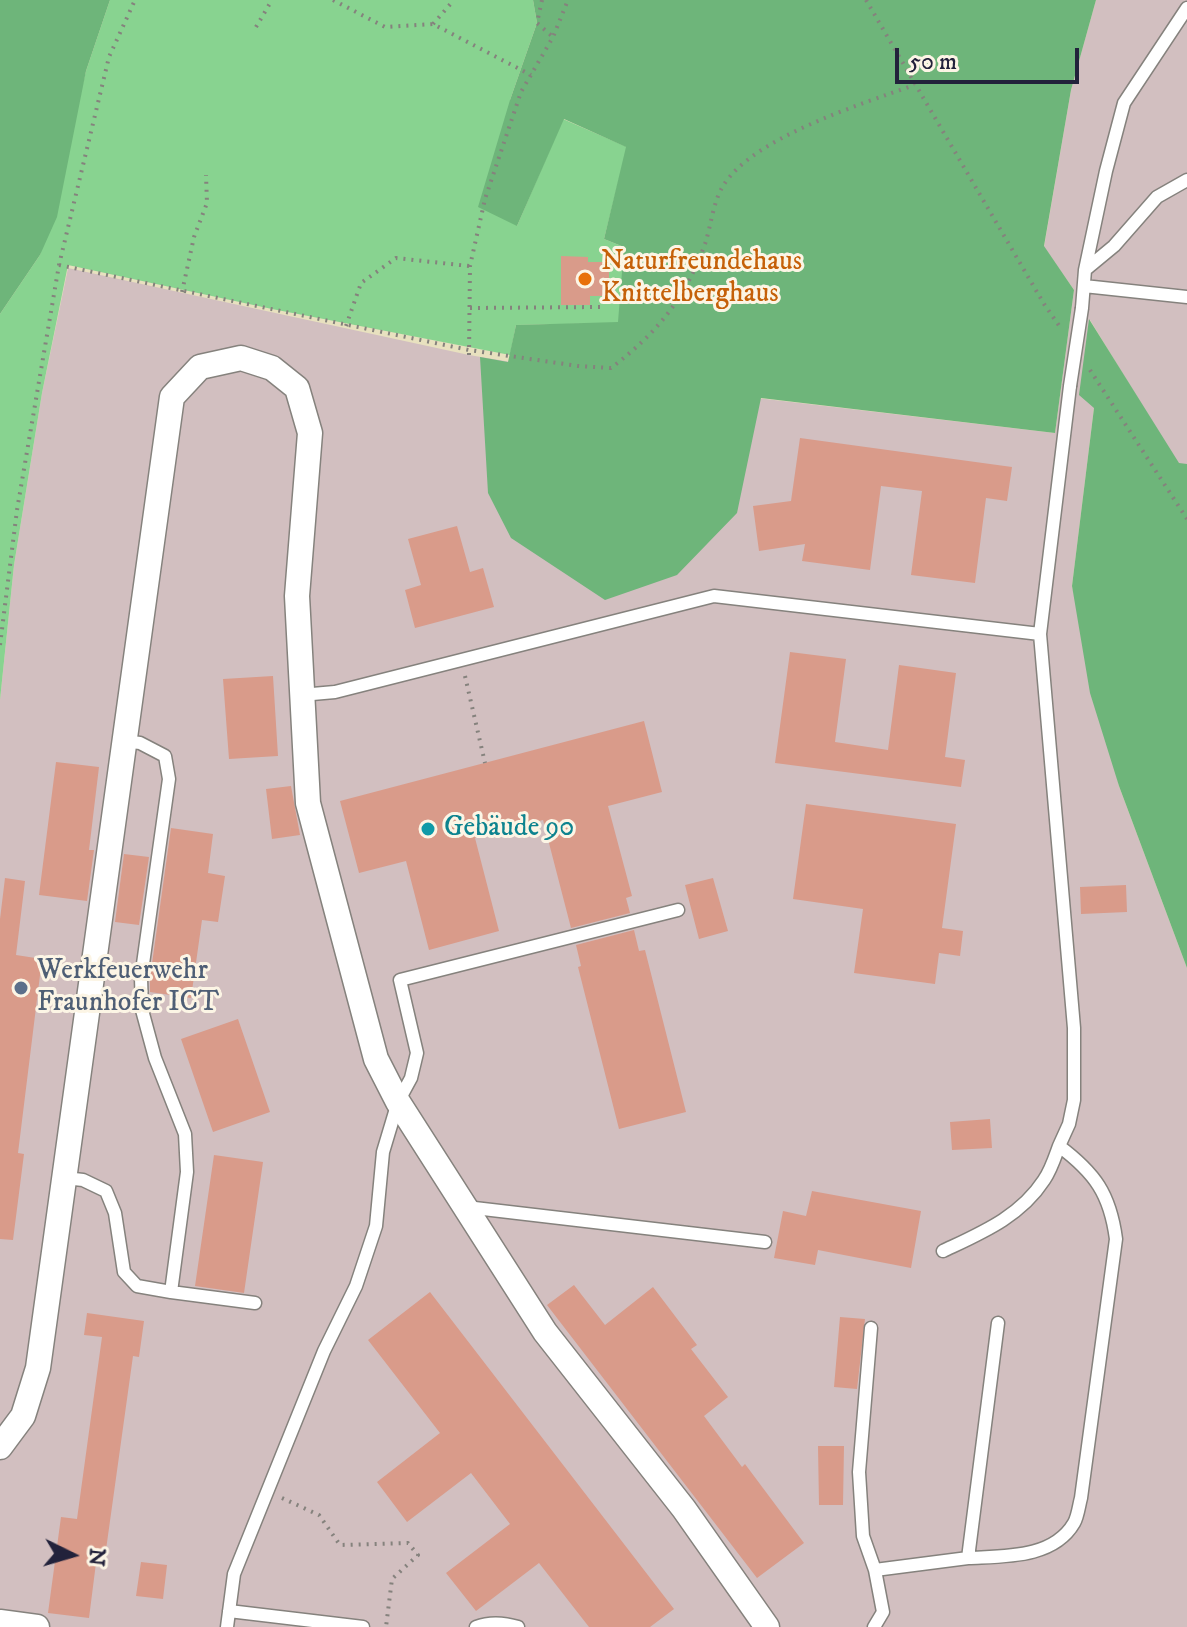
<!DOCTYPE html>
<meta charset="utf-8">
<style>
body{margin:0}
#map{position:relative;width:1187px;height:1627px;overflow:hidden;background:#e8e1bf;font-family:"IM FELL DW Pica",serif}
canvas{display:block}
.north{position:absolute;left:32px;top:1515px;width:80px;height:80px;-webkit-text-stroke:6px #fcf5e5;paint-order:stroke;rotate:95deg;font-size:22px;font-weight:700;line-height:32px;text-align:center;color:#22223b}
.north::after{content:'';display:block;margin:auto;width:28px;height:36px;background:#22223b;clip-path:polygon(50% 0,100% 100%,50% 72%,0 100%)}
.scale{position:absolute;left:895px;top:48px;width:184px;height:36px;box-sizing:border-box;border:4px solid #22223b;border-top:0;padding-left:10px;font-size:24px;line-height:28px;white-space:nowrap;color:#22223b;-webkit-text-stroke:6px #fcf5e5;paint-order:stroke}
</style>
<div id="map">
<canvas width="1187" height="1627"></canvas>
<div class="north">N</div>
<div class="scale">50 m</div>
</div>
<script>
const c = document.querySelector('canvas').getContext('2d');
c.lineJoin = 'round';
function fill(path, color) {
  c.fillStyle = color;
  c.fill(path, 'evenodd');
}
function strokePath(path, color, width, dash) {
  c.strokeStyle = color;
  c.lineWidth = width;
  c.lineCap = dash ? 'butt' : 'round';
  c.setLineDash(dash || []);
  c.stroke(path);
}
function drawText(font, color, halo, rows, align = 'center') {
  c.font = font + ' "IM FELL DW Pica",serif';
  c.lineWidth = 6;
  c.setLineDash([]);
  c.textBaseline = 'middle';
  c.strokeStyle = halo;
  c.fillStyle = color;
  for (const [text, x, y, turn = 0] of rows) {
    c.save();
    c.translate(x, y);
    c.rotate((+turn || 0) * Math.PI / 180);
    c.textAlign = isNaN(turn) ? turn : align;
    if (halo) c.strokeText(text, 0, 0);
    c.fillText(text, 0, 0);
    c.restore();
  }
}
fill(new Path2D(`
 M 1096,0 L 1187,0 L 1187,479 L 1090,320 L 1094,408 L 1072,586 L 1119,786 L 1187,968 L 1187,1627 L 0,1627 L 0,700 L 14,565 L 42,393 L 68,268 L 469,355 L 655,386 L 1055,433 L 1074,290 L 1044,247 L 1071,90 Z`), '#d2bfc0');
fill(new Path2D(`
 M 110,0 L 533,0 L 537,23 L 510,100 L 517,226 L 563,119 L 627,147 L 604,239 L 624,247 L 619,323 L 516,325 L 510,355 L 272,309 L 68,265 L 42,393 L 14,565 L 0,700 L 0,314 L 40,255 L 86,71 Z`), '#88d390');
fill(new Path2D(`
 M 0,0 L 110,0 L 86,71 L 57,217 L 40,255 L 0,314 Z
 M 533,0 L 1096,0 L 1071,90 L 1044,246 L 1074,290 L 1055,433 L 761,398 L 737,513 L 677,575 L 605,600 L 511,538 L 488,493 L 480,357 L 508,362 L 516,325 L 618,322 L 624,247 L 604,239 L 626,147 L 564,119 L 517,226 L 478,207 L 510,100 L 537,23 Z
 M 1089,319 L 1179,463 L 1187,464 L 1187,968 L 1119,786 L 1090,693 L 1072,586 L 1094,408 L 1079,395 Z`), '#6eb57a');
fill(new Path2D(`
 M 561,256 L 588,257 L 588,262 L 609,262 L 609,296 L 590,296 L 590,305 L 561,305 Z
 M 800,438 L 1012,467 L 1007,501 L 986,498 L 975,583 L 911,575 L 922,491 L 881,486 L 870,570 L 802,561 L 805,544 L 759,551 L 753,506 L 791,501 Z
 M 457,526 L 470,572 L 483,568 L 494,607 L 415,628 L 405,590 L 421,585 L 408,539 Z
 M 790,652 L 846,659 L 835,742 L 888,750 L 899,665 L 956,673 L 945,757 L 965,760 L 961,787 L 775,763 Z
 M 273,676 L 278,756 L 229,759 L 223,679 Z
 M 644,721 L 662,792 L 608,806 L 632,896 L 626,898 L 630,913 L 571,928 L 543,820 L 475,838 L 499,931 L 429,950 L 406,861 L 359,873 L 340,801 Z
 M 56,762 L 99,767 L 89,850 L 94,850 L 87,901 L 39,895 Z
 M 291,786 L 300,835 L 272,839 L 266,789 Z
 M 806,804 L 956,824 L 942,928 L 963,931 L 960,956 L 939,953 L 935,984 L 854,973 L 863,909 L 793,899 Z
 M 171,828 L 213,834 L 208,873 L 225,876 L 218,922 L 202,920 L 191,998 L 150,992 L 150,978 Z
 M 124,854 L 149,857 L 139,925 L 115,922 Z
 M 5,878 L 25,881 L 16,955 L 42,959 L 18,1153 L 24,1154 L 13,1240 L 0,1239 L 0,919 Z
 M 713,878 L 728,931 L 699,939 L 685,885 Z
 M 1126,885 L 1127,912 L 1081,914 L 1080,887 Z
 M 634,930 L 639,951 L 645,950 L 686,1112 L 619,1129 L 578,967 L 581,966 L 576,945 Z
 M 238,1019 L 270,1112 L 213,1132 L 181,1039 Z
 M 990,1119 L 992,1148 L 952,1150 L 950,1122 Z
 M 214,1155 L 263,1162 L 244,1293 L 195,1286 Z
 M 812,1191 L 921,1211 L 911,1268 L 818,1250 L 815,1265 L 774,1258 L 783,1211 L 806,1216 Z
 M 574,1285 L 605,1325 L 653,1287 L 697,1345 L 691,1349 L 728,1397 L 704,1416 L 742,1467 L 745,1464 L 804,1543 L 757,1578 L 547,1305 Z
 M 430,1292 L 674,1609 L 650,1627 L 589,1627 L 539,1563 L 476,1611 L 446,1573 L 510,1524 L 471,1473 L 407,1522 L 377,1482 L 440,1433 L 368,1340 Z
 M 87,1313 L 144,1321 L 139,1357 L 133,1356 L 104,1564 L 96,1563 L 89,1618 L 48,1613 L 61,1517 L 77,1519 L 102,1337 L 84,1335 Z
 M 840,1317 L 865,1319 L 857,1389 L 834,1387 Z
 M 818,1446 L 844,1446 L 843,1505 L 819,1505 Z
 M 141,1562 L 167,1565 L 163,1599 L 136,1596 Z`), '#d99b8a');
const service = new Path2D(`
 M 1085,270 L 1114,246 L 1157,197 L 1187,180
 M 1084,286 L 1187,297
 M 1082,308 L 1085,270 L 1106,171 L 1124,103 L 1187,8
 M 301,695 L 335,692 L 714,596 L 1040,634 L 1070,386
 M 65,1178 L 83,1180 L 106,1191 L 115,1213 L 124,1272 L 137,1286 L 171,1292 L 187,1172 L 185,1134 L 155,1058 L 142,1010 L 141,978 L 169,779 L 165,756 L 140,743 L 123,741
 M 466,1207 L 765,1242
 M 943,1251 C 981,1233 1020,1217 1044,1180 C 1051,1170 1055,1157 1059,1146
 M 171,1292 L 255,1303
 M 871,1328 L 859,1472 L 863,1536 L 875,1570
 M 968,1558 C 1003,1556 1053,1559 1074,1523 C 1078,1516 1079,1505 1081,1498 L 1116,1239 C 1110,1194 1095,1173 1059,1146 L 1069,1124 L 1074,1100 L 1074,1028 L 1040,634
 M 229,1611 L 363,1627
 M 227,1627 L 234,1574 L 324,1351 L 356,1286 L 376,1226 L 383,1152 L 398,1102 L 411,1078 L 417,1053 L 400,980 L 678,910
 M 476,1627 C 489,1622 505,1623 518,1627
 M 874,1627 L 883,1612 L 875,1570 L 968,1558 L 998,1323`);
const minor = new Path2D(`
 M 0,1447 L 23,1416 L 38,1368 L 172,397 L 200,367 L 241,358 L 272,368 L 297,388 L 310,433 L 297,596 L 308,803 L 376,1059 L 398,1102 L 545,1332 L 684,1509 L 767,1627
 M 0,1622 L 37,1627`);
strokePath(service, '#85827d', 15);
strokePath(minor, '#85827d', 27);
strokePath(new Path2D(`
 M 333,0 L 385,27 L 433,24 L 531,75
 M 542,0 L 537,23 L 553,37
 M 866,0 L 1044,304 L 1060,327
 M 433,24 L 454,0
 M 256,27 L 272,0
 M 59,265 L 469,350 L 578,366 L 611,368 C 657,333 685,299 705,244 C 711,226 713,202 723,186 C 753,137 860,105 914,85
 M 182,292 L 194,237 L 207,203 L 206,175
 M 470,308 L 600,307
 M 346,326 L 361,283 L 396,258 L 469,266
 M 469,355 L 470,266 L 485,199 L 521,92 L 553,37 L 568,0
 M 1090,370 L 1187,519
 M 0,645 L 17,510 L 59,265 L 109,57 L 135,0
 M 465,676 L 485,763
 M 282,1498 L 319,1515 L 340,1545 L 408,1543 L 418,1555 L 392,1579 L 386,1627`), '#85827d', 4, [2, 6]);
strokePath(service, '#fff', 12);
strokePath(minor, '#fff', 24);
const serviceBridge = new Path2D(`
 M 1070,386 L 1082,308`);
strokePath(serviceBridge, '#85827d', 15, []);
strokePath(serviceBridge, '#fff', 12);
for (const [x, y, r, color] of [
 [585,279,8,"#e8710a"],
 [428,829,8,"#0f9aa8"],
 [21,988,8,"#5c6f8a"]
]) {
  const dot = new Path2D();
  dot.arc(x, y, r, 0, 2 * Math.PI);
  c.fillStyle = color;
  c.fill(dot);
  strokePath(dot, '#fcf5e5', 3);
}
drawText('28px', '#c56008', '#fcf5e5', [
 ["Naturfreundehaus",601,263],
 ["Knittelberghaus",601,295]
], 'left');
drawText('28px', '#0d838f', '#fcf5e5', [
 ["Gebäude 90",444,829]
], 'left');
drawText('28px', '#4e5e75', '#fcf5e5', [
 ["Werkfeuerwehr",37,972],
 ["Fraunhofer ICT",37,1004]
], 'left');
</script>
